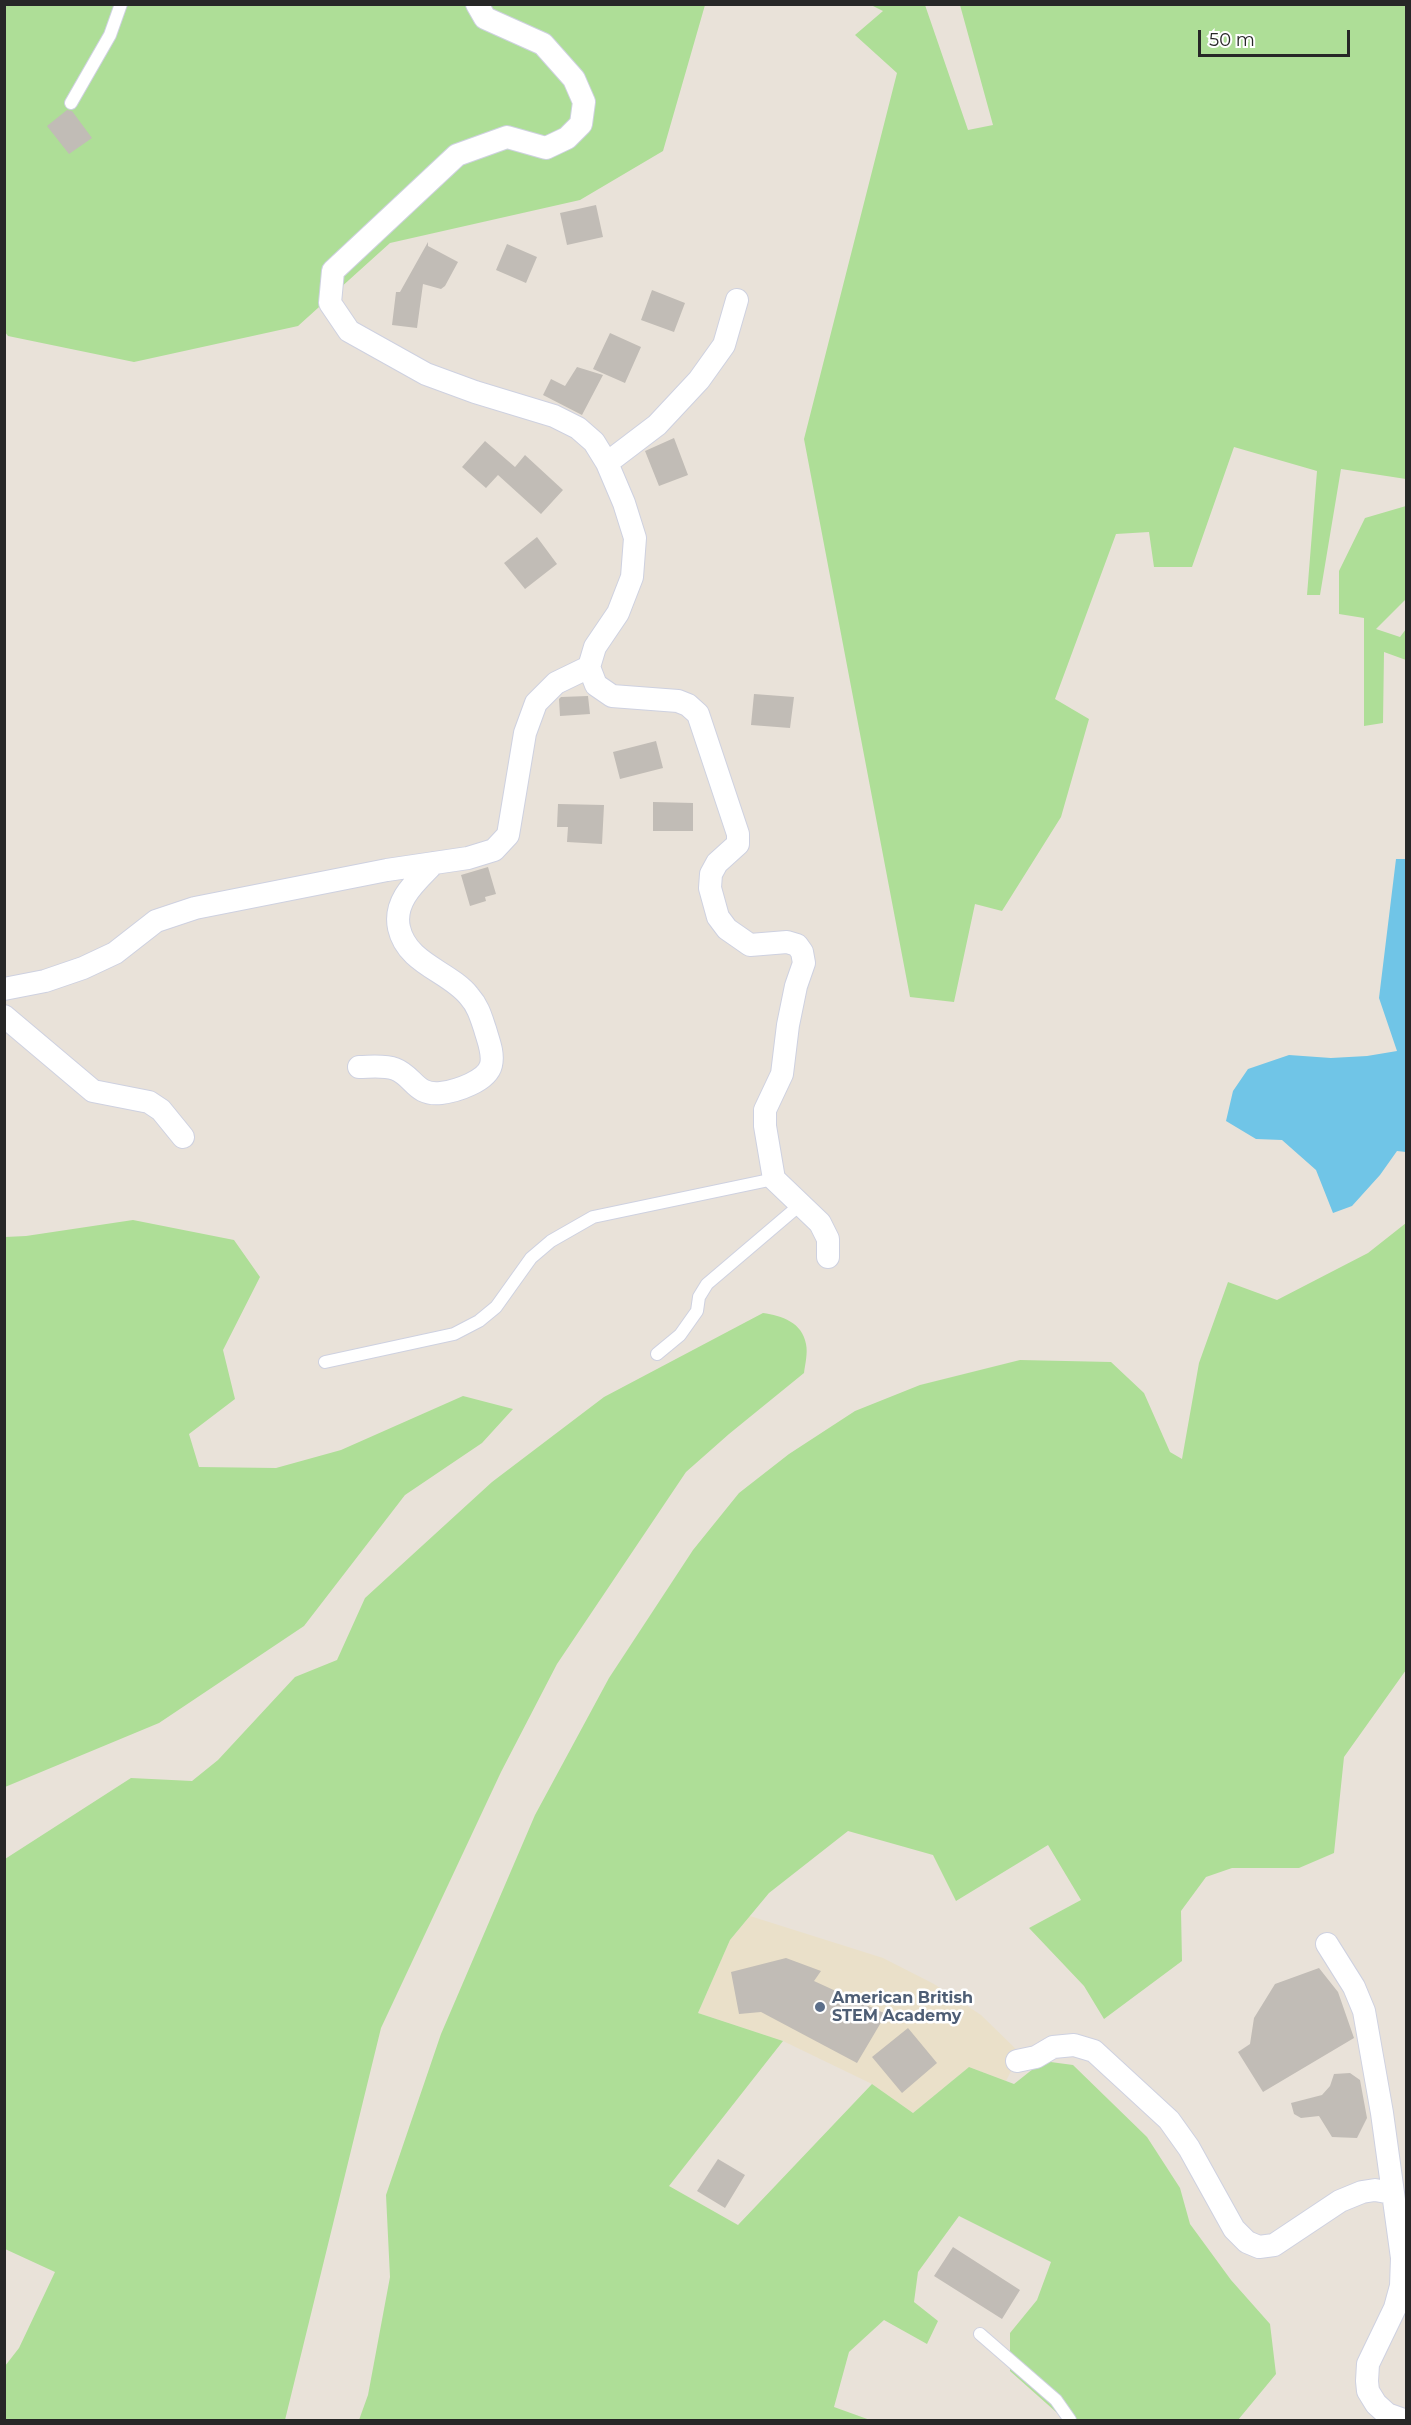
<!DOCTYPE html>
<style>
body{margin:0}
#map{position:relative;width:1411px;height:2425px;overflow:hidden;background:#e9e2d9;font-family:Montserrat,sans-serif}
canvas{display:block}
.frame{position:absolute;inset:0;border:6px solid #272727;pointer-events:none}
.scale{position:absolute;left:1198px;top:30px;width:152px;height:27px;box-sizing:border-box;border:3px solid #272727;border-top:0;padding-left:8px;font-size:18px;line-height:21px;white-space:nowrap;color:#272727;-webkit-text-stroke:4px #fff;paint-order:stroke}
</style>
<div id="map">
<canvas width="1411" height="2425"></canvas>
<div class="frame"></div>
<div class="scale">50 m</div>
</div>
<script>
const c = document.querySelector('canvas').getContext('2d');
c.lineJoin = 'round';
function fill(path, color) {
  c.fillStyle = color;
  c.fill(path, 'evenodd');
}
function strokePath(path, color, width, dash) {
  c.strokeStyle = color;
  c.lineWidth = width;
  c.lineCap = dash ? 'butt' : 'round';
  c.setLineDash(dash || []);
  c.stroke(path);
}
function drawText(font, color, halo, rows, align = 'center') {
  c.font = font + ' Montserrat,sans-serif';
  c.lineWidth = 5;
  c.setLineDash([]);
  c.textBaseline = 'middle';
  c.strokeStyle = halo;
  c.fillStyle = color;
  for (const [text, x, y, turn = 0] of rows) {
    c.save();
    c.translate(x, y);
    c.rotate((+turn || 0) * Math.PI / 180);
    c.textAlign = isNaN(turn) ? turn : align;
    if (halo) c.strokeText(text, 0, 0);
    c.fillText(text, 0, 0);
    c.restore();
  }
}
fill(new Path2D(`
 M 750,1916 L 883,1958 L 934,1984 L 981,2015 L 1020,2053 L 1006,2081 L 969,2067 L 913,2113 L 872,2084 L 783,2041 L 698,2013 L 730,1940 Z`), '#eae0c9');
fill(new Path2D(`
 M 4,5 L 705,5 L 663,151 L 580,200 L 390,243 L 298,326 L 134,362 L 8,336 L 5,332 Z
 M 871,5 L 925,5 L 968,130 L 993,125 L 960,5 L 1406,5 L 1406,479 L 1341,469 L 1320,595 L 1307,595 L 1317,471 L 1234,447 L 1192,567 L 1154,567 L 1149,532 L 1116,534 L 1055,699 L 1089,719 L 1061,817 L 1002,911 L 975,904 L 954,1002 L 910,997 L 804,439 L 897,73 L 855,35 L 883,11 Z
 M 1406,506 L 1406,599 L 1376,629 L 1400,637 L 1406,629 L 1406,660 L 1384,652 L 1383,723 L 1364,726 L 1364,618 L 1339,614 L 1339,571 L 1365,518 Z
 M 133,1220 L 234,1240 L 260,1277 L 223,1350 L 235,1399 L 189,1434 L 199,1467 L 276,1468 L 341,1450 L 463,1396 L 513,1409 L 482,1443 L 405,1495 L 304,1626 L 159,1723 L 5,1787 L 5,1237 L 26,1236 Z
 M 1406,1223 L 1406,1670 L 1344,1757 L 1334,1853 L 1299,1868 L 1232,1868 L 1206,1877 L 1181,1911 L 1182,1961 L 1104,2019 L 1084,1986 L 1029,1928 L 1081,1900 L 1048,1845 L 956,1901 L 933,1855 L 848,1831 L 769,1893 L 730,1940 L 698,2013 L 783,2041 L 669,2186 L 738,2225 L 872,2084 L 913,2113 L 969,2067 L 1014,2084 L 1043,2061 L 1073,2065 L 1147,2137 L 1180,2188 L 1190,2224 L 1231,2280 L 1270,2324 L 1276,2374 L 1238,2420 L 1065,2420 L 1010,2371 L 1010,2333 L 1037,2300 L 1051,2262 L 959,2216 L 918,2272 L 914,2302 L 938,2321 L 927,2344 L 884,2320 L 849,2352 L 834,2407 L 870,2420 L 359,2420 L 368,2395 L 390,2277 L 386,2195 L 441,2034 L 535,1815 L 609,1678 L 693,1550 L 739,1493 L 789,1454 L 855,1411 L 920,1385 L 1020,1360 L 1111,1362 L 1144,1393 L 1170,1452 L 1182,1459 L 1199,1363 L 1228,1282 L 1277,1300 L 1368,1253 Z
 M 763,1313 C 782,1316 802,1322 806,1344 C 808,1353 805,1365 804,1373 L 729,1434 L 686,1472 L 557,1664 L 501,1772 L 381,2028 L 285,2420 L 5,2420 L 5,2366 L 19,2348 L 55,2272 L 5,2249 L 5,1859 L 131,1778 L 192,1781 L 218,1760 L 295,1677 L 337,1660 L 365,1598 L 492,1482 L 604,1397 Z`), '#aede97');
fill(new Path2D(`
 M 1396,859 L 1406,859 L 1406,1152 L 1397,1151 L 1380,1175 L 1352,1206 L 1333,1213 L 1316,1170 L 1282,1140 L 1256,1139 L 1226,1121 L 1233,1091 L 1248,1069 L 1289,1055 L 1331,1058 L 1367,1056 L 1397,1051 L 1379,998 Z`), '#70c5e7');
fill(new Path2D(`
 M 67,110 L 72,111 L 92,138 L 69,154 L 47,126 Z
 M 596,205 L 603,237 L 567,245 L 560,213 Z
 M 428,242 L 428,246 L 458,262 L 445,286 L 441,289 L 423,284 L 417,328 L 392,325 L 396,292 L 400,292 Z
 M 507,244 L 537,257 L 526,283 L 496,270 Z
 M 652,290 L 685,303 L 674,332 L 641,320 Z
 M 610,333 L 641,347 L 625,383 L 593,369 Z
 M 577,367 L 603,375 L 582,415 L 543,395 L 551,379 L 565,386 Z
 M 674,438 L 688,475 L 659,486 L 645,451 Z
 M 485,441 L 515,467 L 525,455 L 563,490 L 541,514 L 498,475 L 486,488 L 462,467 Z
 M 537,537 L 557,564 L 525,589 L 504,563 Z
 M 754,694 L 794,697 L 790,728 L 751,725 Z
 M 588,696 L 590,714 L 560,716 L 559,699 L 561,697 Z
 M 656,741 L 663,768 L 620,779 L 613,752 Z
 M 653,802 L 693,803 L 693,831 L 653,831 Z
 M 558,804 L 604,805 L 602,844 L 567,842 L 568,827 L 557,827 Z
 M 488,867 L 496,894 L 485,897 L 486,901 L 470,906 L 461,875 Z
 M 786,1958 L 821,1971 L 814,1981 L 886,2014 L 857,2063 L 761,2012 L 739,2014 L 731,1972 Z
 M 1319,1968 L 1338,1992 L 1354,2038 L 1263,2092 L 1238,2052 L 1250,2044 L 1254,2018 L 1275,1984 Z
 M 908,2028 L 937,2063 L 902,2093 L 872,2057 Z
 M 1350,2073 L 1360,2080 L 1367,2118 L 1357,2138 L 1332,2137 L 1319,2116 L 1301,2118 L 1294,2114 L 1291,2103 L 1322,2095 L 1330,2086 L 1334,2074 Z
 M 718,2159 L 745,2175 L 725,2208 L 697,2191 Z
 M 953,2247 L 1020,2290 L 1002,2319 L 934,2276 Z`), '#c1bcb6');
const lane = new Path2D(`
 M 71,103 L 110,35 L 121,4
 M 657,1354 L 680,1335 L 697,1311 L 699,1297 L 707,1284 L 801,1204
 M 325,1362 L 454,1334 L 479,1321 L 496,1307 L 531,1258 L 551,1241 L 593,1217 L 774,1179
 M 980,2334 L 1056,2400 L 1070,2420`);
const street = new Path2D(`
 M 477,4 L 485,18 L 543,44 L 574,79 L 584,102 L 581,124 L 567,138 L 546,148 L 507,137 L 457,155 L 333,271 L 330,303 L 349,331 L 426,374 L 475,392 L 554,416 L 578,428 L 594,442 L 607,463 L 624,503 L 635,538 L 632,577 L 618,613 L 595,647 L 589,667 L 596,685 L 612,696 L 678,701 L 688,705 L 698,714 L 738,834 L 738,844 L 717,863 L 711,874 L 710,888 L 718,917 L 727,929 L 750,945 L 787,942 L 797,945 L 802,952 L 804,963 L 796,986 L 788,1025 L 782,1074 L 765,1110 L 765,1126 L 774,1179 L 820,1223 L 828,1239 L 828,1257
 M 607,463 L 657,425 L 699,380 L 724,345 L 737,300
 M 4,989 L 45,981 L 83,968 L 115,953 L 156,921 L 195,908 L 387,870 L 468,858 L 494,850 L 508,835 L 525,733 L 536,703 L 556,683 L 589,667
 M 4,1016 L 93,1091 L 149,1102 L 161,1110 L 183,1137
 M 359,1067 C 370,1067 384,1065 395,1069 C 414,1076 415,1096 441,1093 C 457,1091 487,1081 491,1065 C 494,1053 488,1040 485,1029 C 481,1017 478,1006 469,996 C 449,971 407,964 399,928 C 393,900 417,881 434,863
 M 1327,1944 L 1354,1987 L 1364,2011 L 1382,2113 L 1402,2258 L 1401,2286 L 1395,2308 L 1368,2364 L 1367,2381 L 1368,2391 L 1376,2404 L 1387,2414 L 1404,2420
 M 1017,2061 L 1036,2057 L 1053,2047 L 1074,2045 L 1094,2051 L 1169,2120 L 1189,2148 L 1234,2229 L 1247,2242 L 1259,2247 L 1274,2245 L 1340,2201 L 1362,2192 L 1375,2190 L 1392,2193`);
strokePath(lane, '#ced1e0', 14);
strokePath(street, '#ced1e0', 24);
strokePath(lane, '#fff', 12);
strokePath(street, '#fff', 22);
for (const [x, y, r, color] of [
 [820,2007,6,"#5c6f8a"]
]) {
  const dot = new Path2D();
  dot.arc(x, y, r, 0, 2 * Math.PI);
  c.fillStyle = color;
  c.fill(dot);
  strokePath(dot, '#fff', 2);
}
drawText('bold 16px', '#4e5e75', '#fff', [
 ["American British",832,1998],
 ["STEM Academy",832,2016]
], 'left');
</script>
